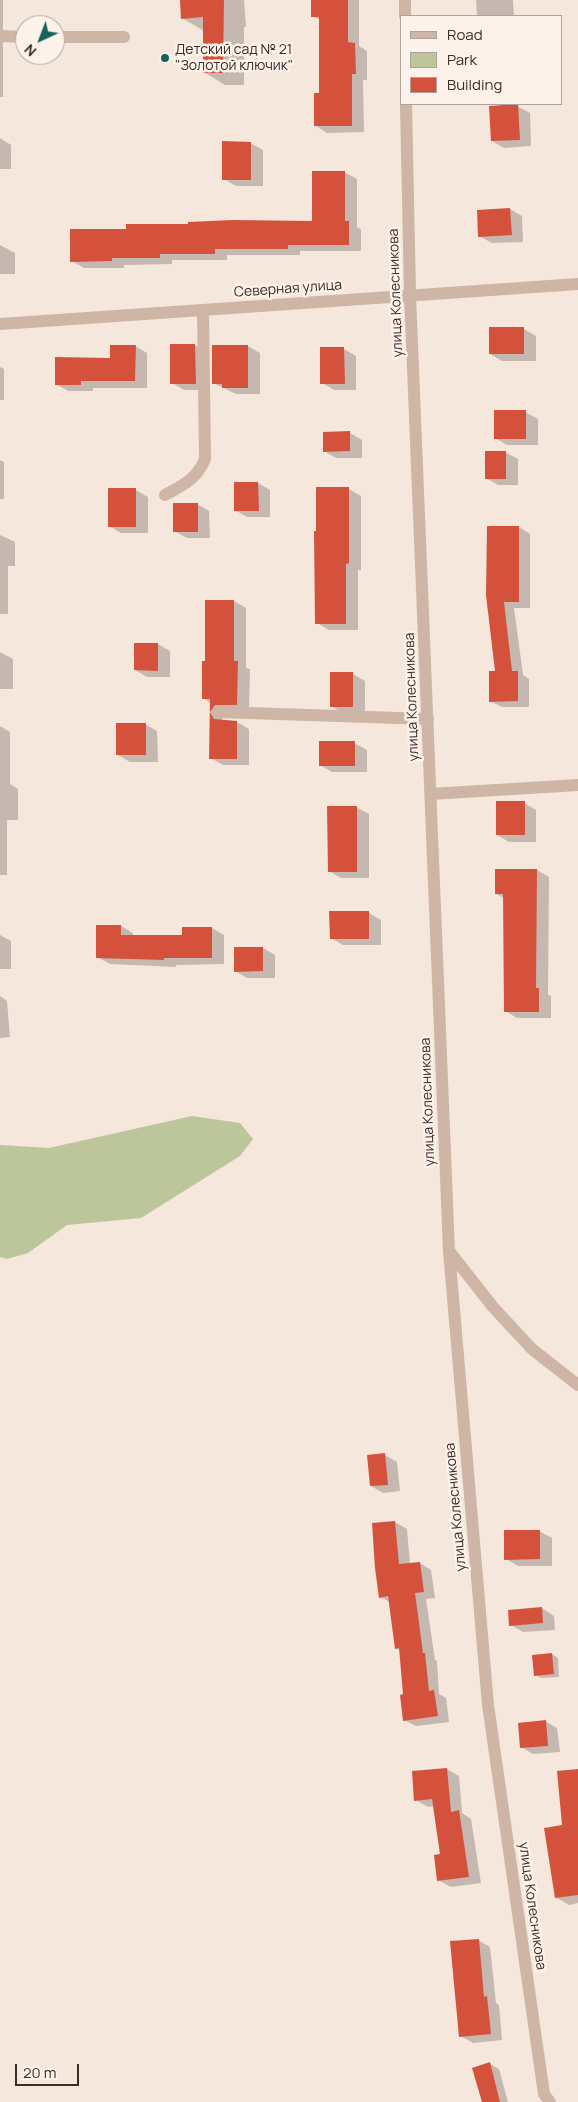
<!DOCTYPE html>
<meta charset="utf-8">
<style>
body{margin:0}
#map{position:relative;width:578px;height:2102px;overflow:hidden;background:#f5e7dc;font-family:Manrope,sans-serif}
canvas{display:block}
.legend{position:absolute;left:400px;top:15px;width:162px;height:90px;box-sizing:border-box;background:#fcf2e9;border:1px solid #aea39c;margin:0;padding:6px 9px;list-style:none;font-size:15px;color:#3a2c28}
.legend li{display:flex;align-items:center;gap:10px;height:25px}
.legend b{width:25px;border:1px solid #aea39c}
.north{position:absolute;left:15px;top:15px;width:50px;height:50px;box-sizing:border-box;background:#fcf2e9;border:1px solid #aea39c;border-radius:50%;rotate:223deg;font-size:14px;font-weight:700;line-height:20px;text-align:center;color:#3a2c28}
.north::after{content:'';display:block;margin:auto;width:18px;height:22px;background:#18615f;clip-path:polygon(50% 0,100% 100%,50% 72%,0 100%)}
.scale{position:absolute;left:15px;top:2064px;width:64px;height:22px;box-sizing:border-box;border:2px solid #3a2c28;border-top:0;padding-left:6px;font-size:15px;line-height:18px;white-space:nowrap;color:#3a2c28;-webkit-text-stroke:4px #fcf2e9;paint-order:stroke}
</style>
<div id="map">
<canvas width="578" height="2102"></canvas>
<ul class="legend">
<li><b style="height:6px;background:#cfb5a6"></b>Road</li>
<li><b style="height:14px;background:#bcc69a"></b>Park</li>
<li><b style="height:14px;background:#d4523b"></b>Building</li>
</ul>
<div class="north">N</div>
<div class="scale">20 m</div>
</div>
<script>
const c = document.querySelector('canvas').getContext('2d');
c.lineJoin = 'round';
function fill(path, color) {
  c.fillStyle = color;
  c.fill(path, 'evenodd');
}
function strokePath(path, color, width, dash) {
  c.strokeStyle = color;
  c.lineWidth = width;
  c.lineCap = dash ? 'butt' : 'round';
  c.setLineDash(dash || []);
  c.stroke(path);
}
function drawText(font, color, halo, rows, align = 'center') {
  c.font = font + ' Manrope,sans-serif';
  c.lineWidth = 5;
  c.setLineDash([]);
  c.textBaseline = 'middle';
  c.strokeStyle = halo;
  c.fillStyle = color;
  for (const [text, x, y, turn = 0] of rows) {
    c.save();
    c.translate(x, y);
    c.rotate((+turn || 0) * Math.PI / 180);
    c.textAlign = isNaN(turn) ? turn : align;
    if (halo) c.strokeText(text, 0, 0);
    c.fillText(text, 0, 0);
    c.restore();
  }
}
fill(new Path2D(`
 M 192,1116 L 240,1123 L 253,1139 L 240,1156 L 141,1218 L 67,1225 L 28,1253 L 7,1259 L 0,1257 L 0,1145 L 49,1148 Z`), '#bcc69a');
fill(new Path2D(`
 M 0,0 L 3,0 L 3,97 L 0,97 Z
 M 181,0 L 244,0 L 246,27 L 244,27 L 244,85 L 225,85 L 204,72 L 204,31 L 182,18 Z
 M 313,0 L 359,0 L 359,46 L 367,51 L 367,80 L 363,80 L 364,132 L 327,133 L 315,125 L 320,95 L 320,20 L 313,16 Z
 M 476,0 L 513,0 L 514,16 L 477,16 Z
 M 517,106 L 530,113 L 531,146 L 504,148 L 492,141 Z
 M 0,138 L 11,145 L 11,169 L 0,169 Z
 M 250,143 L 263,150 L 263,186 L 236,186 L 224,179 Z
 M 344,172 L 357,179 L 357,227 L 361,229 L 361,251 L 300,251 L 300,255 L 227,255 L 227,260 L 172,260 L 172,264 L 124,265 L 124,268 L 84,268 L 72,261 L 128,231 L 314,222 Z
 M 510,209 L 522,216 L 523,242 L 492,243 L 479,236 Z
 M 0,245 L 15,253 L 15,274 L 0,274 Z
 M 524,329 L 536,336 L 536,361 L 502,361 L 490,354 Z
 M 195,345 L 207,352 L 208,390 L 184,390 L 172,383 Z
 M 135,346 L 147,353 L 147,388 L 93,388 L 93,391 L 68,391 L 56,384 Z
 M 248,346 L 260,353 L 260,394 L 236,394 L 213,383 Z
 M 321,349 L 344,349 L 356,356 L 356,390 L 334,390 L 322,383 Z
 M 0,367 L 4,369 L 4,400 L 0,400 Z
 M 525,412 L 538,419 L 538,445 L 507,445 L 495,438 Z
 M 350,433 L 362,440 L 362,458 L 336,458 L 324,451 Z
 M 505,452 L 518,459 L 518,485 L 498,485 L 486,478 Z
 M 0,460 L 4,462 L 4,499 L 0,499 Z
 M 235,483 L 258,483 L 270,490 L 270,517 L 247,517 L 235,510 Z
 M 349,489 L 361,496 L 361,570 L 358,570 L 358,630 L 329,630 L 317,623 Z
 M 136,490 L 148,497 L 148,533 L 121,533 L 109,526 Z
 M 197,504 L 209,511 L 210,538 L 187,538 L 174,531 Z
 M 519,527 L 530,534 L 530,608 L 514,608 L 523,675 L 529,679 L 529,707 L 502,707 L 490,701 L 497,672 L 487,595 Z
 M 0,535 L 15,542 L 15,566 L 8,566 L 8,614 L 0,614 Z
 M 206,601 L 234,601 L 246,608 L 246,668 L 250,669 L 249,711 L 227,711 L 221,721 L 237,722 L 249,729 L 249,765 L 223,765 L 211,758 L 211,703 L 203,698 L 206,662 Z
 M 158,644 L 170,651 L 170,677 L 147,677 L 135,670 Z
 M 0,652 L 13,659 L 13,689 L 0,689 Z
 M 353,674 L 365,681 L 365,713 L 343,713 L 331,706 Z
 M 145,724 L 157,731 L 158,762 L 130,762 L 118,755 Z
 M 0,726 L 10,732 L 10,784 L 18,789 L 18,820 L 7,820 L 7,875 L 0,875 Z
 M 354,743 L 367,750 L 367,772 L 332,772 L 320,765 Z
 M 524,803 L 536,810 L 536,842 L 509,842 L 497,835 Z
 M 356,807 L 369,814 L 369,878 L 341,878 L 329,871 Z
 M 496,870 L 537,870 L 549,877 L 548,995 L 551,996 L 551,1018 L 517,1018 L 505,1011 L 504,898 L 496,894 Z
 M 369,913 L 381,920 L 381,945 L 343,945 L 331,938 Z
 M 121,926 L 133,933 L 133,936 L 183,937 L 212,928 L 224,935 L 224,964 L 176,965 L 176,967 L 110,964 L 97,957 Z
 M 0,935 L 11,941 L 11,969 L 0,969 Z
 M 263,948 L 275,955 L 275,978 L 247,978 L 235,971 Z
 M 0,996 L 7,1001 L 10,1037 L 0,1038 Z
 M 385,1455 L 397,1462 L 400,1491 L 383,1493 L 371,1486 Z
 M 395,1522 L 407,1529 L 410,1564 L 420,1563 L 431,1570 L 435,1598 L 426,1599 L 435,1660 L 437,1661 L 439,1694 L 446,1698 L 449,1722 L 416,1726 L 404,1720 L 405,1695 L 401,1651 L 396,1648 L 390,1602 L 380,1597 L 374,1524 Z
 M 539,1531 L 552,1538 L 552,1566 L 518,1566 L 506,1559 Z
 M 542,1608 L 554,1616 L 555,1630 L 523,1632 L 511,1625 Z
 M 552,1654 L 558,1658 L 559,1677 L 541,1678 L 536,1675 Z
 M 545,1721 L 557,1728 L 560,1752 L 533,1754 L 521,1747 Z
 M 447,1769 L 459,1776 L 462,1813 L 471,1819 L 481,1883 L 451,1887 L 438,1880 L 441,1855 L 435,1806 L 428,1807 L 416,1800 Z
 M 578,1771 L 578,1903 L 569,1905 L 557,1898 L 563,1826 Z
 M 478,1940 L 490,1947 L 496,2003 L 499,2005 L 502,2040 L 473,2043 L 461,2036 Z
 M 490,2064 L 499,2069 L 508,2102 L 480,2102 L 483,2101 Z`), '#0003');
fill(new Path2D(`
 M 180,0 L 224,0 L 223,73 L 203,73 L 203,17 L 181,19 Z
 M 311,0 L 348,0 L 348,42 L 355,43 L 356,74 L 352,74 L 352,126 L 314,126 L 314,93 L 319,93 L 319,17 L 311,17 Z
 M 518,104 L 520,140 L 491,141 L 489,106 Z
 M 222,141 L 251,142 L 251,180 L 222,180 Z
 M 312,171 L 345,171 L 345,221 L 349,221 L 349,245 L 288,245 L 288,249 L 215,249 L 215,254 L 160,254 L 160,258 L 112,258 L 112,261 L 70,262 L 70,229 L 126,229 L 126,224 L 188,224 L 188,222 L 233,220 L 312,221 Z
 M 510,208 L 512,235 L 478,237 L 477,210 Z
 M 489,327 L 524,327 L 524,354 L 489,354 Z
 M 170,344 L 195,344 L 196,384 L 170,384 Z
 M 110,345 L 136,345 L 135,381 L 81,381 L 81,385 L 55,385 L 55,357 L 110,358 Z
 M 212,345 L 248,345 L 248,388 L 222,388 L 222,384 L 212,384 Z
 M 320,347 L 344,347 L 345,384 L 320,384 Z
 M 494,410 L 526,410 L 526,439 L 494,439 Z
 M 350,431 L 350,451 L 323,452 L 323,432 Z
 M 485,451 L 506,451 L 506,479 L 485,479 Z
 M 234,482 L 258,482 L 259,511 L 234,511 Z
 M 316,487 L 349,487 L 349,563 L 346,564 L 346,624 L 315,624 L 314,531 L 316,531 Z
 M 108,488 L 136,488 L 136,527 L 108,527 Z
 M 173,503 L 198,503 L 198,532 L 173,532 Z
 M 487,526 L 519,526 L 519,602 L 504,602 L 512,671 L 518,671 L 518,701 L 489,702 L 489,671 L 495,671 L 486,595 Z
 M 205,600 L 234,600 L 234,661 L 238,661 L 237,705 L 215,705 L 210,712 L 214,719 L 237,721 L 237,759 L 209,759 L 210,699 L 202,699 L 202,661 L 205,661 Z
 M 134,643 L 158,643 L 158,671 L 134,670 Z
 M 330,672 L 353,672 L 353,707 L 330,707 Z
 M 116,723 L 146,723 L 146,755 L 116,755 Z
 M 319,741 L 355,741 L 355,766 L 319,766 Z
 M 496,801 L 525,801 L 525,835 L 496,835 Z
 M 327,806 L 357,806 L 357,872 L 328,872 Z
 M 495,869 L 537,869 L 536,988 L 539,988 L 539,1012 L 504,1012 L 503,894 L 495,894 Z
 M 329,911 L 369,911 L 369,939 L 330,939 Z
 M 96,925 L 121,925 L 121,935 L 182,935 L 182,927 L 212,927 L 212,958 L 164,958 L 164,960 L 96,958 Z
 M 234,947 L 263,947 L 263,971 L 234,972 Z
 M 385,1453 L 388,1485 L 370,1486 L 367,1455 Z
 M 395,1521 L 399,1564 L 420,1562 L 424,1592 L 415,1593 L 423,1653 L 425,1653 L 429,1691 L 434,1690 L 438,1716 L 403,1721 L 400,1695 L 403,1694 L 399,1648 L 395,1649 L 388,1596 L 379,1598 L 375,1568 L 372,1523 Z
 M 504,1530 L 540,1530 L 540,1559 L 504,1560 Z
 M 542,1607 L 543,1623 L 509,1626 L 508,1610 Z
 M 552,1653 L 554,1674 L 534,1676 L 532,1655 Z
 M 546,1720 L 548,1746 L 520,1748 L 518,1723 Z
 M 447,1768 L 451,1812 L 459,1810 L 469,1877 L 437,1881 L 434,1855 L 440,1854 L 432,1799 L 414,1801 L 412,1771 Z
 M 578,1769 L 578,1895 L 555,1898 L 544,1828 L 562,1825 L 557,1771 Z
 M 479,1939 L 484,1997 L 487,1996 L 491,2034 L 459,2037 L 450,1941 Z
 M 490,2062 L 500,2102 L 482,2102 L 472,2068 Z`), '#d4523b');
strokePath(new Path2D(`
 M 405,0 L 405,16
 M 0,36 L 25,37
 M 55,37 L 124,37
 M 406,104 L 410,295 L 449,1251 L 488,1705 L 544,2094 L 550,2102
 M 0,324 L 578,284
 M 165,495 C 183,485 197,479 205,459 L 203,310
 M 218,712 L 428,719
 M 431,794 L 578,785
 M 449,1251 L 493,1307 L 532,1349 L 578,1385`), '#cfb5a6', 12);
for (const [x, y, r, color] of [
 [165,58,5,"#18615f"]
]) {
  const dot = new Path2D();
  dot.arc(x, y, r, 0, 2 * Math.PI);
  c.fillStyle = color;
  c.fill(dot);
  strokePath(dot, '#fcf2e9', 2);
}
drawText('14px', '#3a2c28', '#fcf2e9', [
 ["Детский сад № 21",175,50],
 ["\"Золотой ключик\"",175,66]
], 'left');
drawText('14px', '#3a2c28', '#fcf2e9', [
 ["Северная улица",288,289,-4],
 ["улица Колесникова",396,293,-92],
 ["улица Колесникова",412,697,-92],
 ["улица Колесникова",428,1102,-92],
 ["улица Колесникова",456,1507,-95],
 ["улица Колесникова",532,1906,82]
]);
</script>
